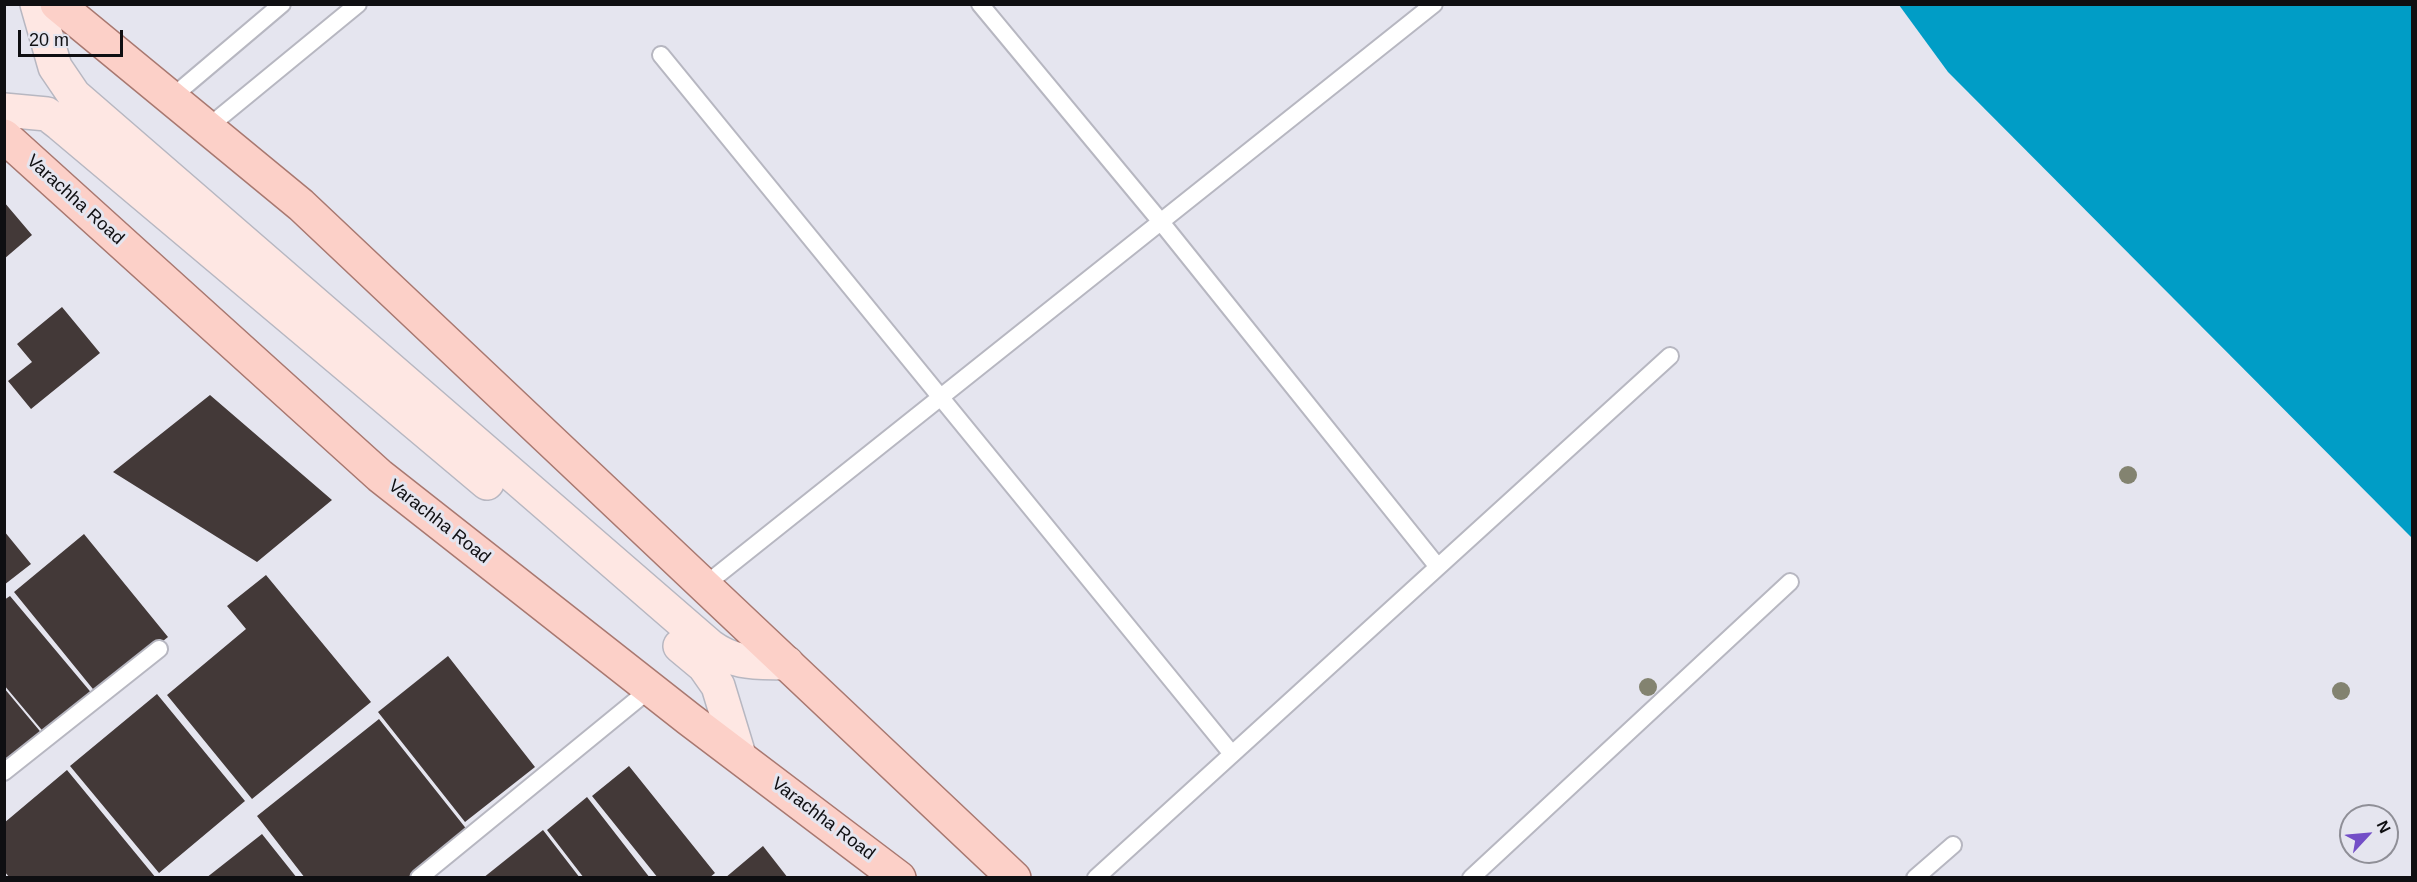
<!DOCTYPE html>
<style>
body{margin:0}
#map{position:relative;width:2417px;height:882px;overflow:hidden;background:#e5e5ef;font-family:Arial,sans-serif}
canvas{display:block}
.frame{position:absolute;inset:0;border:6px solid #0f0f12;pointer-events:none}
.north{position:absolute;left:2339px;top:804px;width:60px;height:60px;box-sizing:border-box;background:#e5e5ef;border:2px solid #8f8f97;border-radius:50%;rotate:64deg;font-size:16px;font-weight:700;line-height:24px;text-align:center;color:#0f0f12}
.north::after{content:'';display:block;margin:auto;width:21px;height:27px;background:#734ec7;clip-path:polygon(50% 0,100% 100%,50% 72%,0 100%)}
.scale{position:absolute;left:18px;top:30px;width:105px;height:27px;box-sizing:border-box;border:3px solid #0f0f12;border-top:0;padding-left:8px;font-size:18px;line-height:21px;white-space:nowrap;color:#0f0f12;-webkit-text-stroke:4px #e5e5ef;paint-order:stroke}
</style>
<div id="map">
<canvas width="2417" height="882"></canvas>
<div class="frame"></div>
<div class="north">N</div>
<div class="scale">20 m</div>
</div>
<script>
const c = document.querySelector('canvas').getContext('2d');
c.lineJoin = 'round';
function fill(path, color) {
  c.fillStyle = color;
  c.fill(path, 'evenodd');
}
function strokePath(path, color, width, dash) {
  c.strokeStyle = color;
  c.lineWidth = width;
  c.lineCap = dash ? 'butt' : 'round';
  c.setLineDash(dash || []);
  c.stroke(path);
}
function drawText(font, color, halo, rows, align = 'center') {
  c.font = font + ' Arial,sans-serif';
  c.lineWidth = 6;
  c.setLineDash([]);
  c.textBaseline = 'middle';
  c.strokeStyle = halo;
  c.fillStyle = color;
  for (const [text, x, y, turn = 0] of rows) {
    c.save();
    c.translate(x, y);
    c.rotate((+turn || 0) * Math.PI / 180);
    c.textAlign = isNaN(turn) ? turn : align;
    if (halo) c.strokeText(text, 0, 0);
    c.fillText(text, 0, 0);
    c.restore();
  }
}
fill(new Path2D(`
 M 1899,5 L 2412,5 L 2412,538 L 1948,72 Z`), '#009dc6');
fill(new Path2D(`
 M 4,202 L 32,235 L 4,259 Z
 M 62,307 L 100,353 L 31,409 L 8,381 L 32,362 L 17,344 Z
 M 210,395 L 332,500 L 257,562 L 113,472 Z
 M 4,531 L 31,564 L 4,585 Z
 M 84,534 L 168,637 L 97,694 L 14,592 Z
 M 266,575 L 371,702 L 252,799 L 167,695 L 246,629 L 227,606 Z
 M 10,596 L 94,696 L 46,735 L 4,685 L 4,600 Z
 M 448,656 L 535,767 L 465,822 L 378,712 Z
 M 4,688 L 44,736 L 4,769 Z
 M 157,694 L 245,801 L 159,873 L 70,766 Z
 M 379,719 L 468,831 L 409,878 L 305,878 L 257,816 Z
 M 629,766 L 715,873 L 709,878 L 658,878 L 592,796 Z
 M 67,770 L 156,878 L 10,878 L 4,871 L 4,823 Z
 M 587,797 L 650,878 L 584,878 L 547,830 Z
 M 543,830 L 580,878 L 483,878 Z
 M 262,834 L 297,878 L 206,878 Z
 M 763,846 L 788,878 L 725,878 Z`), '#433938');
const lane = new Path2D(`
 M 980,4 L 1161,222 L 1438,567
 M 661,55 L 1232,754
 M 171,98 L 282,4
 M 207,128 L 358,4
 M 705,585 L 1434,4
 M 4,772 L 159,649
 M 419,878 L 650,689
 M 1096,878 L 1670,356
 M 1471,878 L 1790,582
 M 1915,878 L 1953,845`);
const secondary = new Path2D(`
 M 37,4 L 55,67 L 74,95 L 710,646 C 736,665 757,662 787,663
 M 4,110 L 47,114 L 60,124 L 487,483
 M 680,646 L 704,666 L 718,686 L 739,755`);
const primary = new Path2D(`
 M 57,4 L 301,205 L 1014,878
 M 4,136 L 380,476 L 689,719 L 899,878`);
strokePath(lane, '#b7b7c1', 20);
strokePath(secondary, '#b7b7c1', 36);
strokePath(primary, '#a87870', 36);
strokePath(lane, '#fff', 16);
strokePath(secondary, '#fee7e3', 33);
strokePath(primary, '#fcd0c8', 33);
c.fillStyle = '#838370';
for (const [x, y] of [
 [2128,475],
 [1648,687],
 [2341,691]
]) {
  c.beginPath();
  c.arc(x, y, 9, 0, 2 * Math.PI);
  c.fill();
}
drawText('18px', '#0f0f12', '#e5e5ef', [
 ["Varachha Road",75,200,42],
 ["Varachha Road",439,522,38],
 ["Varachha Road",823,819,37]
]);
</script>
